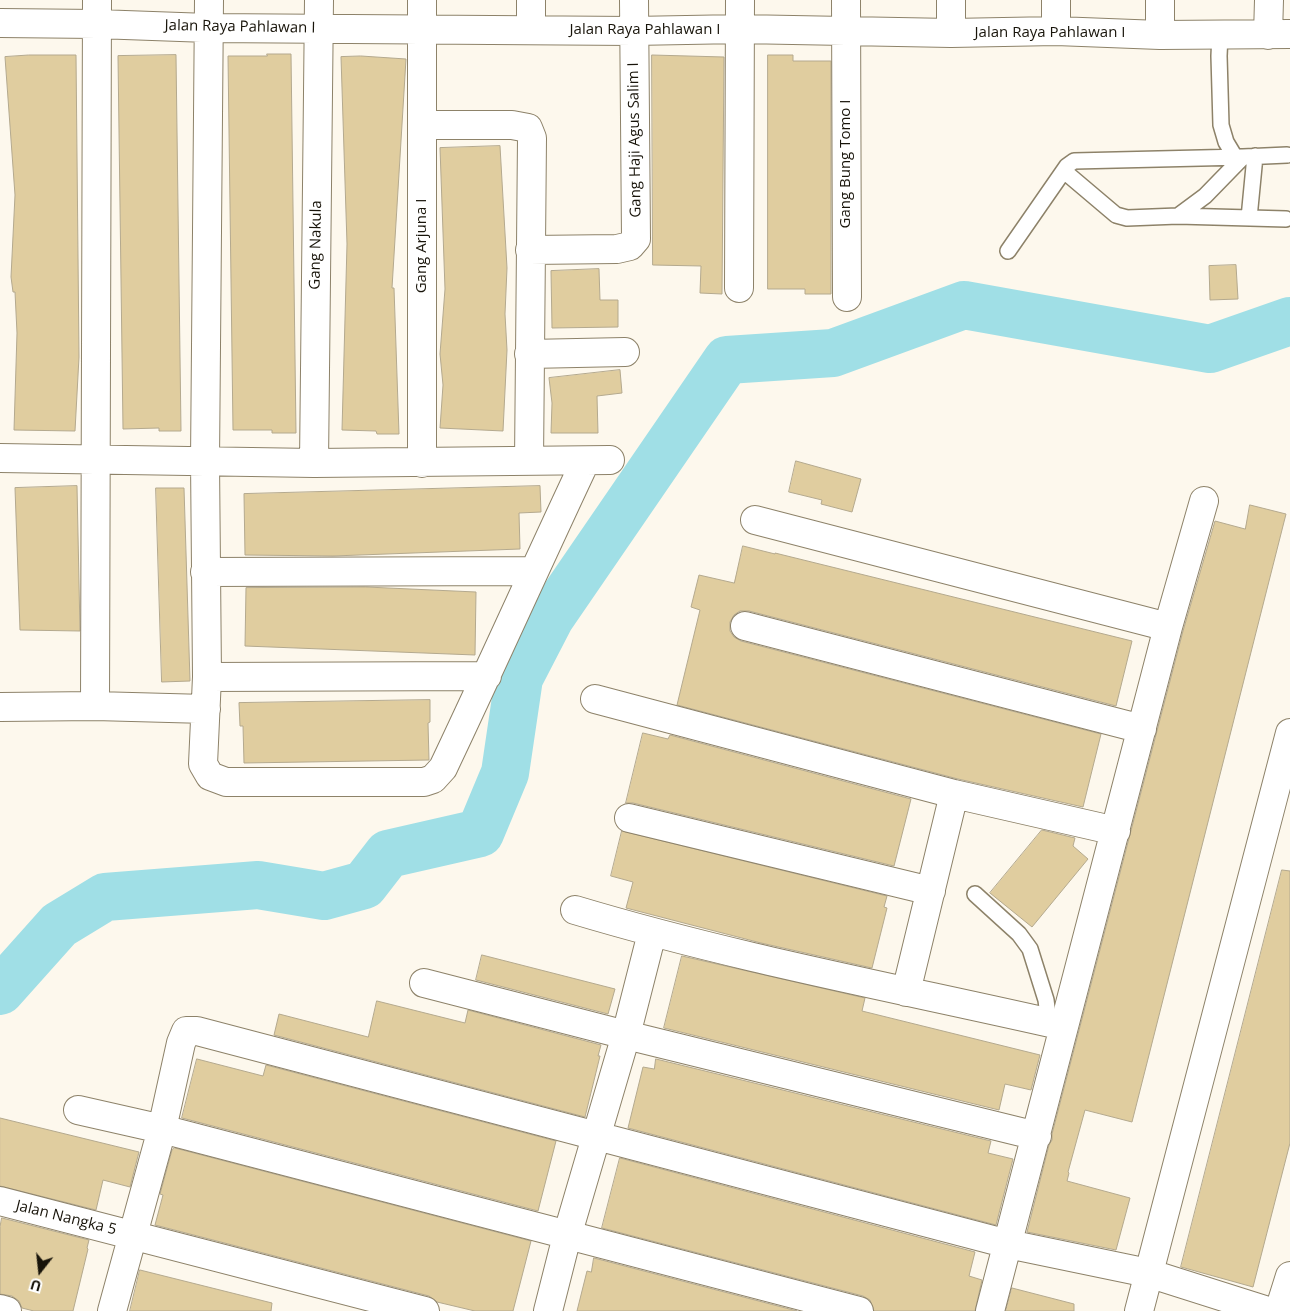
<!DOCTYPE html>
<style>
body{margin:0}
#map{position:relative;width:1290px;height:1311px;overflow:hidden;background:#fdf8ed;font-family:"Open Sans",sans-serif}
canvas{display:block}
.north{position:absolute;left:15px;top:1246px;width:50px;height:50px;-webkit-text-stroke:4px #fff;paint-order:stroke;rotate:196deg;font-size:14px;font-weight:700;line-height:20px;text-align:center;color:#18140a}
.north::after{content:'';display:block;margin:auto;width:18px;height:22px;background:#18140a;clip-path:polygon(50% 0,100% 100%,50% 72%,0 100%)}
</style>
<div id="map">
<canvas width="1290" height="1311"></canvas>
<div class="north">U</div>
</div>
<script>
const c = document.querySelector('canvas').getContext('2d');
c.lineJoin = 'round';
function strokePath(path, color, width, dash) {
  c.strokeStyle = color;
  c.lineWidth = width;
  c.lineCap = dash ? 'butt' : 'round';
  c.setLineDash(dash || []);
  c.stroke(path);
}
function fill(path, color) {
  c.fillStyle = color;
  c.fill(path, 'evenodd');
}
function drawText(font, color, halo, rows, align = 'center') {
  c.font = font + ' "Open Sans",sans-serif';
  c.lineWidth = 4.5;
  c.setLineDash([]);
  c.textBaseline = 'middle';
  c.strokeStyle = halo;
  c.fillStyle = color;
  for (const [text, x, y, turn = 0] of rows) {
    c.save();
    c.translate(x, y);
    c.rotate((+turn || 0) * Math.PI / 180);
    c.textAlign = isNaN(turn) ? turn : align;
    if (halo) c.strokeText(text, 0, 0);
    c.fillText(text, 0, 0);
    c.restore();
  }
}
strokePath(new Path2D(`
 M 0,991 L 59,925 L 105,897 L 258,885 L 324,896 L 364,885 L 388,854 L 480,833 L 505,773 L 519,678 L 550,618 L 727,360 L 833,353 L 964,305 L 1210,349 L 1290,321`), '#a0dfe6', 48);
const building = new Path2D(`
 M 267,54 L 291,54 L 296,433 L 272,433 L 272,430 L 233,430 L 228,56 L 267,56 Z
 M 29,55 L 76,55 L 79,357 L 75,431 L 14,430 L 17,333 L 15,292 L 13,292 L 11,277 L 15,195 L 5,57 Z
 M 176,55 L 181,431 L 159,431 L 159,428 L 123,429 L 118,56 Z
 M 652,55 L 724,57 L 722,294 L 700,293 L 701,266 L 653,265 Z
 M 768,55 L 793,55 L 793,61 L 831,61 L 831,294 L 805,294 L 805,289 L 768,289 Z
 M 361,56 L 406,59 L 392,288 L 394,288 L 399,434 L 377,434 L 376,431 L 342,430 L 347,244 L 341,57 Z
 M 500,146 L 507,268 L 505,314 L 507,350 L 503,431 L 440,428 L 443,385 L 440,354 L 445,289 L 440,148 Z
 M 1236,265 L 1238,299 L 1210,300 L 1209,266 Z
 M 599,269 L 600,300 L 618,300 L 618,327 L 552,328 L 551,271 Z
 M 620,370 L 622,393 L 597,396 L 598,433 L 551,433 L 552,403 L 549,378 Z
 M 796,461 L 861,479 L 852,512 L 821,504 L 822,500 L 789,492 Z
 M 77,486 L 80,631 L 20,630 L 15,488 Z
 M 540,486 L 541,512 L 519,513 L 520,549 L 333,556 L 245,555 L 244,494 Z
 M 156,488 L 184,488 L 190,681 L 162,682 Z
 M 1250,505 L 1286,514 L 1132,1122 L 1085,1110 L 1068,1172 L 1069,1173 L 1067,1181 L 1130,1198 L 1116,1250 L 1027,1232 L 1049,1145 L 1052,1140 L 1052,1134 L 1183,631 L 1215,521 L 1245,529 Z
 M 743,546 L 775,554 L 775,553 L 1132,641 L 1116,706 L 749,611 L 740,611 L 734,615 L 730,622 L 730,631 L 734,637 L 741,641 L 1101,734 L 1083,807 L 958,779 L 677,705 L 700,610 L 691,607 L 699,575 L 734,583 Z
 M 366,587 L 476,592 L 475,655 L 245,646 L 246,588 Z
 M 430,700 L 430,722 L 428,723 L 429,760 L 244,763 L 243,726 L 240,726 L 239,703 Z
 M 643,733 L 668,739 L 670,735 L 911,799 L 894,866 L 633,803 L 626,803 Z
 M 1042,830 L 1075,838 L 1073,846 L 1088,859 L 1032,927 L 990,893 Z
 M 622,831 L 887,896 L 884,907 L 887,908 L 872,968 L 761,943 L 626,908 L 633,882 L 611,876 Z
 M 1282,870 L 1290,871 L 1290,1143 L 1253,1287 L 1181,1267 Z
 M 482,955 L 615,989 L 608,1014 L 476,980 Z
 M 682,956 L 865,998 L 862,1011 L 1040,1055 L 1031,1090 L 1005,1084 L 999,1110 L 664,1028 Z
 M 377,1001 L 465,1023 L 468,1010 L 601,1045 L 598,1056 L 600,1056 L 585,1117 L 274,1035 L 279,1014 L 368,1037 Z
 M 197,1059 L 263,1076 L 266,1065 L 556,1141 L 538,1211 L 182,1118 Z
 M 656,1059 L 991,1141 L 988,1153 L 1013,1159 L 996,1225 L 628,1128 L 643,1067 L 654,1069 Z
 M 0,1118 L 139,1152 L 130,1187 L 103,1180 L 96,1210 L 0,1186 Z
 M 175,1148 L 531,1241 L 513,1311 L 475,1311 L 437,1302 L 429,1296 L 155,1225 L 163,1195 L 160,1194 L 172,1150 Z
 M 620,1158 L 975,1252 L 969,1276 L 982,1280 L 975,1311 L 874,1311 L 870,1300 L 863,1296 L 602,1228 Z
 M 2,1218 L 89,1240 L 87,1248 L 88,1249 L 73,1311 L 34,1311 L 22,1308 L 19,1301 L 12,1296 L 0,1294 L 0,1227 Z
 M 594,1258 L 797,1311 L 577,1311 L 587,1271 L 591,1272 Z
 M 140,1270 L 272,1303 L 271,1311 L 130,1311 Z
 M 1012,1288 L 1074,1304 L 1074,1311 L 1006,1311 Z`);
fill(building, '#e0cd9f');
strokePath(building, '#b4a98e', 1);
const service = new Path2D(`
 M 1220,34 L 1219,56 L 1221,125 L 1226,142 L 1235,157
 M 1064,171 L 1116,215 L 1127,218 L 1178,216 L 1286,219
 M 1178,216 L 1205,196 L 1243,157
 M 1249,218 L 1255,156
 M 1008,251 L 1067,166 L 1074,161 L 1243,157 L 1287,155
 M 975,894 L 1019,934 L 1030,949 L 1046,1000 L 1049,1023`);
const minor = new Path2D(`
 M 209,0 L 205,461 L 207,677 L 203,764 L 210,776 L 226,782 L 424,782 L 433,779 L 443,768 C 491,667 537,564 585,462
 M 422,0 L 422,463
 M 846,0 L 847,297
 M 0,23 L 97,24 L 208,28 L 633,31 L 740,29 L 951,33 L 1056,31 L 1160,35 L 1290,34
 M 531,30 L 531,0
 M 1056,31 L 1056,0
 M 951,33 L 951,0
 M 1160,35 L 1160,0
 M 1268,35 L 1269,0
 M 423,125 L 512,125 L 528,128 L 532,138 L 529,461
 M 530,250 L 617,249 L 630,246 L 636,239 L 634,0
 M 739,288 L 740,0
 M 529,354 L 625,352
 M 0,458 L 314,463 L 610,460
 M 314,463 L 319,0
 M 755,520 L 1168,627
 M 205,572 L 533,571
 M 745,626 L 1142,729
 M 207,677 L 487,676
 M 595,699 L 954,794 L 1116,831
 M 95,706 L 97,0
 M 0,707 L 95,706 L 206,709
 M 629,818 L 931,891
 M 575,910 C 735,958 901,989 1064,1026
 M 424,983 L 626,1035 L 1037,1136
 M 906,992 L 954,794
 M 78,1110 L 162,1129 L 859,1311
 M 0,1201 L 425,1311
 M 0,1309 L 7,1311
 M 112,1311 L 162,1129 L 181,1043 L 186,1031 L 197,1031 L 1008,1244 L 1148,1273 L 1268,1311
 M 548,1311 L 567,1236 L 626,1035 L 652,933
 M 990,1311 L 1168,627 L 1204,501
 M 1139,1311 L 1290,733
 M 1279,1311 L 1290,1276`);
strokePath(service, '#8d8269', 18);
strokePath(minor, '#8d8269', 30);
strokePath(service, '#fff', 15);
strokePath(minor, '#fff', 28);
drawText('15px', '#18140a', '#fff', [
 ["Jalan Raya Pahlawan I",240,27,1],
 ["Jalan Raya Pahlawan I",645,30],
 ["Jalan Raya Pahlawan I",1050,33],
 ["Gang Haji Agus Salim I",635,140,-91],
 ["Gang Bung Tomo I",846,164,-90],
 ["Gang Nakula",316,245,-89],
 ["Gang Arjuna I",422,246,-90],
 ["Jalan Nangka 5",66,1218,14]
]);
</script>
